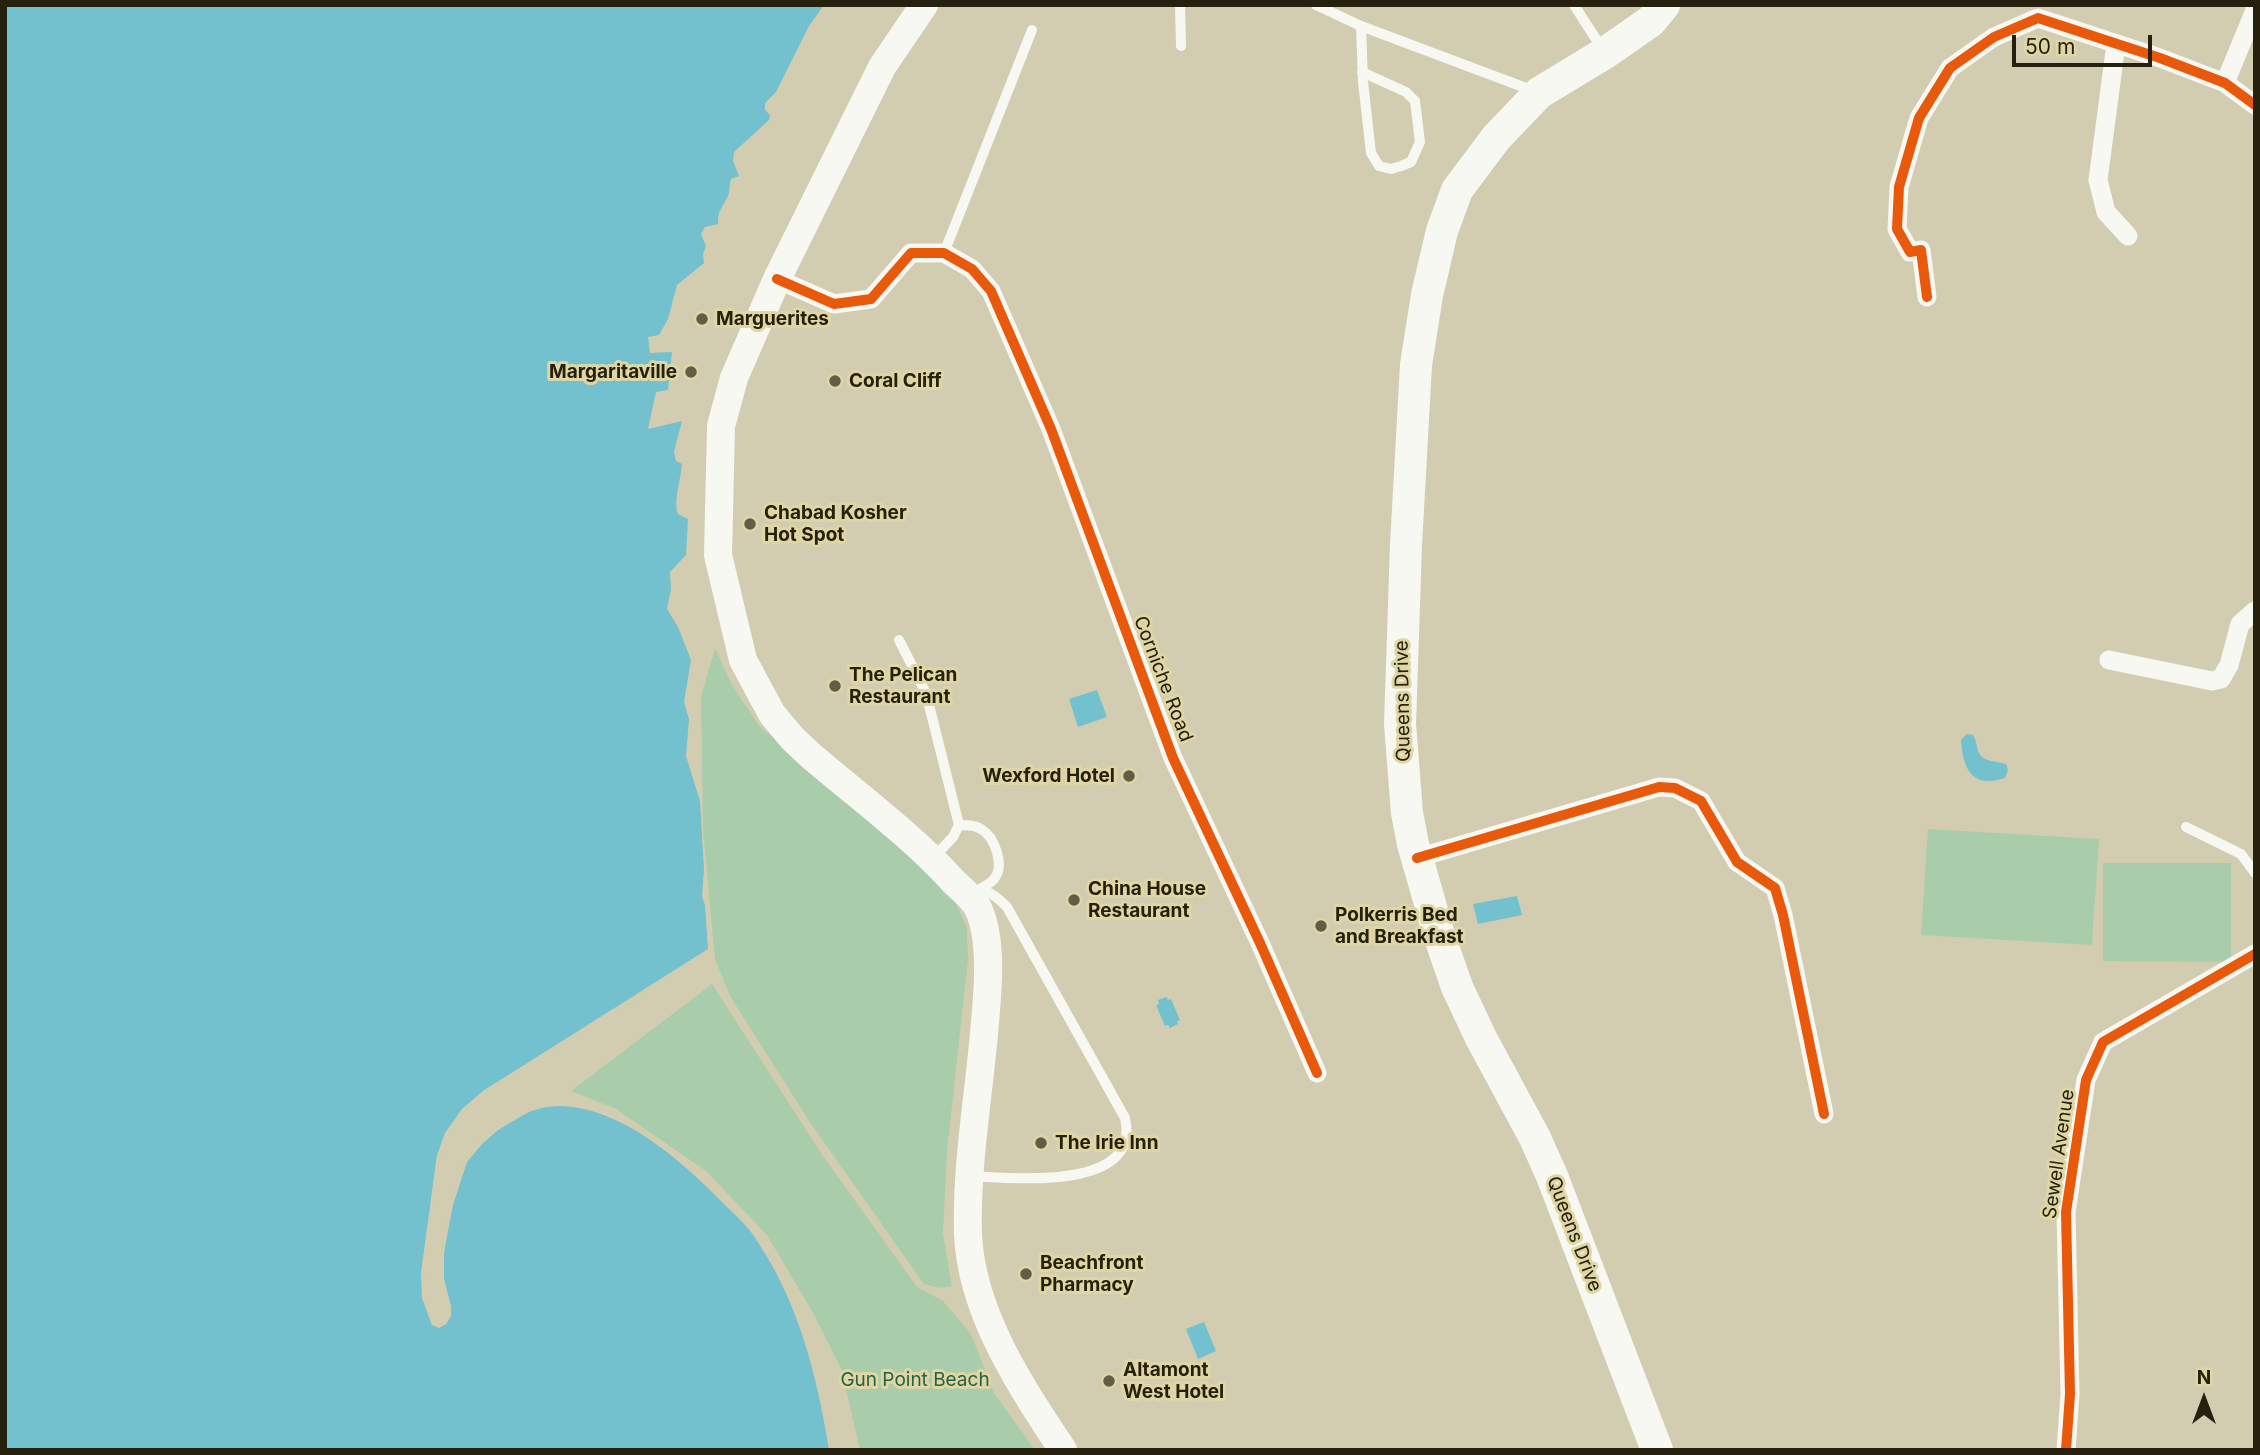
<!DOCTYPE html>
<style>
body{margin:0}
#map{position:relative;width:2260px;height:1455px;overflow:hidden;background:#d2cdb1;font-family:Inter,sans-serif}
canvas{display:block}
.frame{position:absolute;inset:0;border:7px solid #25210e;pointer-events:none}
.north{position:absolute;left:2169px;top:1364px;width:70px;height:70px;-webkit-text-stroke:5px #dfd6a4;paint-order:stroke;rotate:0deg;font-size:19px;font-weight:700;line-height:28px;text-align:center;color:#25210e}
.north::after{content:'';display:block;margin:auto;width:24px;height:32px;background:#25210e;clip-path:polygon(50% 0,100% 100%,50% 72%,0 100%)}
.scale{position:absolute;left:2012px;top:35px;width:140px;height:32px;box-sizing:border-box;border:4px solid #25210e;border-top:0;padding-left:9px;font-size:21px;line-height:24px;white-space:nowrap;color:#25210e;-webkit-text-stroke:5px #dfd6a4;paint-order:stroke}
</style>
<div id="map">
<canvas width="2260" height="1455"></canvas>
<div class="frame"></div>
<div class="north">N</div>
<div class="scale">50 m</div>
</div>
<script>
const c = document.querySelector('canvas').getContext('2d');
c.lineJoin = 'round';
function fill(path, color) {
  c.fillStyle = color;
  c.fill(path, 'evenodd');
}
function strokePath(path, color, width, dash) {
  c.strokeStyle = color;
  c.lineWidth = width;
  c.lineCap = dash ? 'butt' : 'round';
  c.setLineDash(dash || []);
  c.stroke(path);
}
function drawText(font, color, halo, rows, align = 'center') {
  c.font = font + ' Inter,sans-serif';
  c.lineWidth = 6;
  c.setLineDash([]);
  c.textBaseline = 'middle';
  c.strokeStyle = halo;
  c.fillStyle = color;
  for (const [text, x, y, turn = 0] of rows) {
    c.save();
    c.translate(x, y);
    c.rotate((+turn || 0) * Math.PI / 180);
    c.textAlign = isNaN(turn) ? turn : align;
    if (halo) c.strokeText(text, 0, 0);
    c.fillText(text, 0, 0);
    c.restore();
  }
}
fill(new Path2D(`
 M 715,648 L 733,687 L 760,727 L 930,862 L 949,888 L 967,928 L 968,960 L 947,1151 L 943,1234 L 952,1286 L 939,1288 L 924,1284 L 809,1121 L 730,996 L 715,959 L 703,829 L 701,697 Z
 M 1928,829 L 2099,839 L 2092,945 L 1921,935 Z
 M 2103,863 L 2231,863 L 2231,962 L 2103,961 Z
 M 712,984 L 823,1156 L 917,1287 L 943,1301 L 971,1334 L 994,1393 L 1035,1450 L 860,1450 L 841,1368 L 812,1311 L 767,1235 L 706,1171 L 616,1109 L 571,1091 Z`), '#a9cdab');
fill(new Path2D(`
 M 5,5 L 824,5 L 809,26 L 776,92 L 765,103 L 765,110 L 770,115 L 769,120 L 734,152 L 733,161 L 739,176 L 731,179 C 729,185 730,192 728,196 C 723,207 717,211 718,224 L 705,227 L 701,234 L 706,246 L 703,254 L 704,263 L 677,285 L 668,319 L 659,335 L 648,337 L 650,353 L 672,352 L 668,390 L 656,392 L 648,429 L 682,421 L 674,452 L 676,461 L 682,464 C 681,479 673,502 678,514 L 688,519 L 686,555 L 670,572 L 671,589 L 667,609 L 678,627 L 691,660 L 684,702 L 689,719 L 686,756 L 700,801 L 704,869 L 702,896 L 705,905 L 708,949 L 483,1091 L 445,1133 L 437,1156 L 421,1274 L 423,1298 L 432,1325 L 446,1324 C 453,1300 447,1301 444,1278 C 441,1246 453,1194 466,1164 C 473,1150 489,1135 503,1126 C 524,1112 546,1103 572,1107 C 630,1114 686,1165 725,1205 C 734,1214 744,1223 751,1232 C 797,1296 817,1374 829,1450 L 5,1450 Z
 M 1097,690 L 1107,717 L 1078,727 L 1069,699 Z
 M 1967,734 L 1973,735 C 1977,741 1976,746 1979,753 C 1983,762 1997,761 2006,764 L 2008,770 L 2005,778 C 1971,789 1963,768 1961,740 Z
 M 1517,896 L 1522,915 L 1478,924 L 1473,904 Z
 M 1166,997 L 1168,1000 L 1171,999 L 1180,1020 L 1177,1021 L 1178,1024 L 1170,1028 L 1168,1025 L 1165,1026 L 1156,1005 L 1159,1004 L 1158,1000 Z
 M 1204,1322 L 1216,1351 L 1198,1359 L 1186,1329 Z`), '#73c1ce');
fill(new Path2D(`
 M 706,952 L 707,955 L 485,1094 L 464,1112 L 448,1134 L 440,1157 L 425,1275 L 426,1297 L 431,1315 L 434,1322 L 439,1324 L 444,1322 L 447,1315 L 448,1306 L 441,1279 L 441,1251 L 449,1205 L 464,1161 L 479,1142 L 496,1127 L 516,1114 L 542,1104 L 498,1130 L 482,1144 L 467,1162 L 453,1205 L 444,1252 L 444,1279 L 451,1306 L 451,1316 L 446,1324 L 439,1328 L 432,1325 L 422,1298 L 421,1274 L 437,1156 L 445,1133 L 462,1109 L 483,1091 Z`), '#d2cdb1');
strokePath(new Path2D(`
 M 1180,5 L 1181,46
 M 1316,5 L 1361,26 L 1534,91
 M 1574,5 L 1603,50
 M 1361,26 L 1363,82 L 1371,153 L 1379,166 L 1391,169 L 1401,166 L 1411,162 L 1420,142 L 1415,101 L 1406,92 L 1362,72
 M 944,253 L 1032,30
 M 899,640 L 926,693 L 959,825 L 953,837 L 933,858
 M 959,825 C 967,825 975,825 981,829 C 995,837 1005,866 994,879 C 991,883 985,886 980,889
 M 2186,827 L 2241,854 L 2255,873
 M 970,890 C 987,888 996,896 1007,907 L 1125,1118 C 1142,1192 1013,1178 970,1176`), '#f8f8f3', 10);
strokePath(new Path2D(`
 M 2116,44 L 2098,180 L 2106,212 L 2128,236
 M 2225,83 L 2255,10
 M 777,279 L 834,304 L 871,299 L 911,253 L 944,253 L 972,269 L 991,291 L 1051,429 L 1173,758 L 1260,943 L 1317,1073
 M 1927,297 L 1921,250 L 1910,252 L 1897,229 L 1899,187 L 1919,118 L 1950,68 L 1994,37 L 2038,18 L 2160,58 L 2225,83 L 2255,105
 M 2109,660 L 2212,681 L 2221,679 L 2229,665 L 2240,624 L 2255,611
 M 1417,858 L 1659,787 L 1675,788 L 1701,801 L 1737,862 L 1775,888 L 1783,915 L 1824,1114
 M 2066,1450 L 2070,1394 L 2066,1212 L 2086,1080 L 2103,1042 L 2255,954`), '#f8f8f3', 19);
strokePath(new Path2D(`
 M 924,5 L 882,67 L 777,279 L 734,378 L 721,426 L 718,555 L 743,660 L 772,714 L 792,738 L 810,755 C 858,796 911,835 953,881 C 961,889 973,898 978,908 C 994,942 987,998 984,1034 C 978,1100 966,1168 968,1234 C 971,1312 1021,1387 1063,1450`), '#f8f8f3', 28);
strokePath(new Path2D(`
 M 1657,1450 L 1552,1176 L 1535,1138 L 1481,1038 L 1457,987 L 1439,935 L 1413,844 L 1407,813 L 1400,724 L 1406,545 L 1416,365 L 1427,295 L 1442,231 L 1457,190 L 1496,138 L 1539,93 L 1605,53 L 1651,21 L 1664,5`), '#f8f8f3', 32);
strokePath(new Path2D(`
 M 777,279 L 834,304 L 871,299 L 911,253 L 944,253 L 972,269 L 991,291 L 1051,429 L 1173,758 L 1260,943 L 1317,1073
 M 1927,297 L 1921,250 L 1910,252 L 1897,229 L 1899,187 L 1919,118 L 1950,68 L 1994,37 L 2038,18 L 2160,58 L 2225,83 L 2255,105
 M 1417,858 L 1659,787 L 1675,788 L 1701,801 L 1737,862 L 1775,888 L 1783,915 L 1824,1114
 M 2066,1450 L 2070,1394 L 2066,1212 L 2086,1080 L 2103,1042 L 2255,954`), '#e8590c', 10);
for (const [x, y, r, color] of [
 [702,319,7,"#625d47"],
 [691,372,7,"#625d47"],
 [835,381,7,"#625d47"],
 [750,524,7,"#625d47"],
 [835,686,7,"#625d47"],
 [1129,776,7,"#625d47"],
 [1074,900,7,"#625d47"],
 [1321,926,7,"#625d47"],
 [1041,1143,7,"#625d47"],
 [1026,1274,7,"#625d47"],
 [1109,1381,7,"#625d47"]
]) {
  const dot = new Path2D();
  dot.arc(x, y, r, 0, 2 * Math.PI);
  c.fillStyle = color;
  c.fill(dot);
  strokePath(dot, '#dfd6a4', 2.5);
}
drawText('bold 19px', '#25210e', '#dfd6a4', [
 ["Marguerites",716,319],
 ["Margaritaville",677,372,"right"],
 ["Coral Cliff",849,381],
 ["Chabad Kosher",764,513],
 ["Hot Spot",764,535],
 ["The Pelican",849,675],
 ["Restaurant",849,697],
 ["Wexford Hotel",1115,776,"right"],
 ["China House",1088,889],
 ["Restaurant",1088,911],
 ["Polkerris Bed",1335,915],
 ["and Breakfast",1335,937],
 ["The Irie Inn",1055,1143],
 ["Beachfront",1040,1263],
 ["Pharmacy",1040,1285],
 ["Altamont",1123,1370],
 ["West Hotel",1123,1392]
], 'left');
drawText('19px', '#25210e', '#dfd6a4', [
 ["Corniche Road",1163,679,69],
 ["Queens Drive",1403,701,-91],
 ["Sewell Avenue",2059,1154,-82],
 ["Queens Drive",1574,1234,69]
]);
drawText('19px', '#246445', '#dfd6a4', [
 ["Gun Point Beach",915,1380]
]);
</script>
